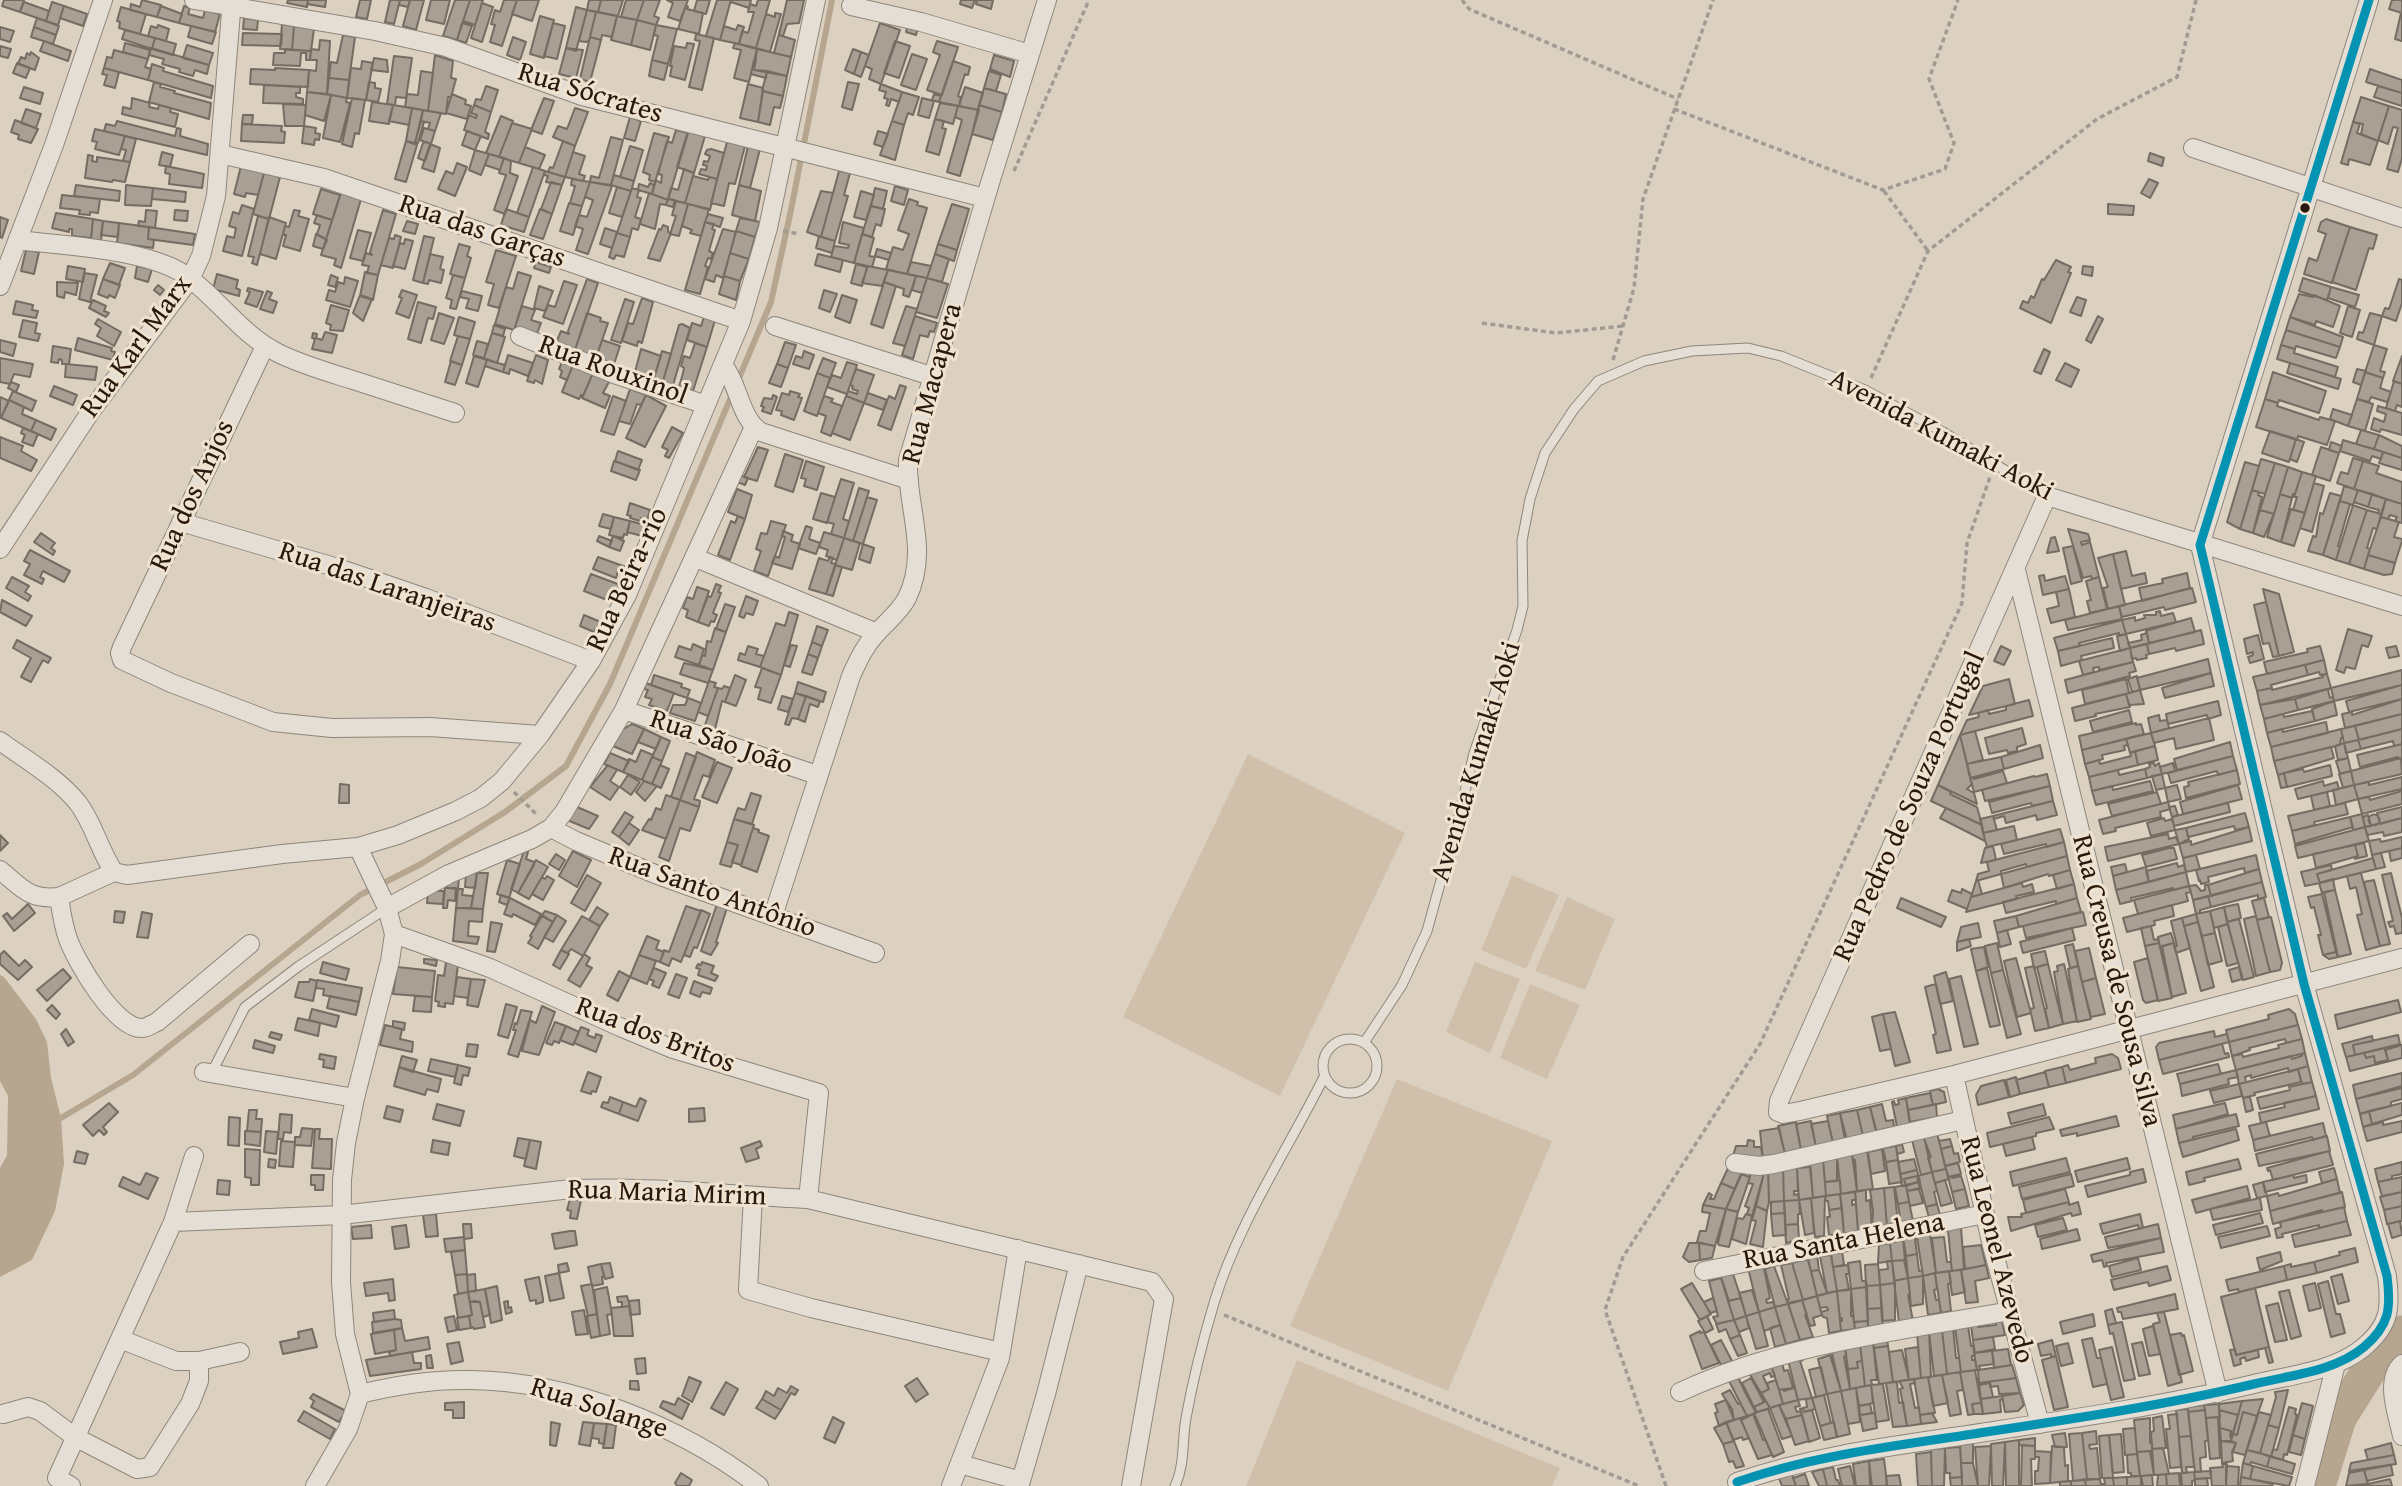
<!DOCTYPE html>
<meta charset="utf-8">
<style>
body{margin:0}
canvas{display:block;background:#dcd1c0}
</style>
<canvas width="2402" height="1486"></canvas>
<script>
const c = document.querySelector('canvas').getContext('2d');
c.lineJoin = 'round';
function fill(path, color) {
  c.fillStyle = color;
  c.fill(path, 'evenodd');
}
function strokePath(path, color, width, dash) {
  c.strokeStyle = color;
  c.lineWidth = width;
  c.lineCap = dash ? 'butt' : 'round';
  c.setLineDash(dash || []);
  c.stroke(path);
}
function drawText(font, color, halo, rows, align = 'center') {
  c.font = font + ' "Gentium Book Plus",serif';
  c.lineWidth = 6;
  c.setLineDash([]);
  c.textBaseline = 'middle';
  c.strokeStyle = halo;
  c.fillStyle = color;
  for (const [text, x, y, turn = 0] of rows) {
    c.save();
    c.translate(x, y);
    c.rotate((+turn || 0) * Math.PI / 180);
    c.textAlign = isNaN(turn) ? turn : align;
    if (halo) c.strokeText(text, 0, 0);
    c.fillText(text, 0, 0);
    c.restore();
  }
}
fill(new Path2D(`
 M 1248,754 L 1405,833 L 1280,1096 L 1123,1017 Z
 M 1512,875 L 1559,895 L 1526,969 L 1481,950 Z
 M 1567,897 L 1615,919 L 1585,990 L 1535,971 Z
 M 1475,962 L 1520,979 L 1490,1053 L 1446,1032 Z
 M 1530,984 L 1580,1005 L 1547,1079 L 1500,1058 Z
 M 1397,1079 L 1552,1141 L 1448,1391 L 1290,1326 Z
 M 1297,1360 L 1560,1468 L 1552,1486 L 1246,1486 Z`), '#d0c0ab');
fill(new Path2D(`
 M 0,975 L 4,977 L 36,1019 L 47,1042 L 51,1078 L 61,1118 L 64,1164 L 55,1211 L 32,1260 L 0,1277 L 0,1168 L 7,1155 L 8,1096 L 0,1081 Z`), '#b6a690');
strokePath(new Path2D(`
 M 61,1118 L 133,1075 L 360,895 L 421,864 L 505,812 L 566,766 L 610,684 L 771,302 L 791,210 L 832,0`), '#b6a690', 6);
strokePath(new Path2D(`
 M 2318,1486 L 2339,1418 L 2378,1356 L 2402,1333`), '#b6a690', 35);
const building = new Path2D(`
 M 4,0 L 24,0 L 20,12 L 2,6 Z
 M 142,0 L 161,5 L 157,17 L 130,10 L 131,4 L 140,7 Z
 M 288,0 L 308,0 L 307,7 L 287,3 Z
 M 308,0 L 326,0 L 325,7 L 307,4 Z
 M 360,0 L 371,0 L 367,19 L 356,17 Z
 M 390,0 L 400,0 L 394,24 L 385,22 Z
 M 400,0 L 410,0 L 408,7 L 399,5 Z
 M 410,0 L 424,0 L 416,30 L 403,26 Z
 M 431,0 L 450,0 L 444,24 L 426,20 Z
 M 455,0 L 470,0 L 457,40 L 443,36 Z
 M 470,0 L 483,0 L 475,25 L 463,21 Z
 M 504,0 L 517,0 L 502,46 L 490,42 L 495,25 L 491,24 L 495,10 L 500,12 Z
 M 517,0 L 539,0 L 532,21 L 512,14 Z
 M 589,0 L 601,0 L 598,12 L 587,10 Z
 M 601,0 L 623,0 L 618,16 L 598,12 Z
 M 626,0 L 644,0 L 637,20 L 621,17 Z
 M 644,0 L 660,0 L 654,16 L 659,18 L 656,25 L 637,20 Z
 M 688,0 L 680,21 L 668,17 L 673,3 L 667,0 Z
 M 697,0 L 710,0 L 706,14 L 694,11 Z
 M 717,0 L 731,0 L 720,40 L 706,36 Z
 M 731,0 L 751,0 L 749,8 L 731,2 Z
 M 758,0 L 770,0 L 756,48 L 739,44 L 742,31 L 748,33 L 754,12 L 748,12 L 750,4 L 756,6 Z
 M 787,0 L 804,0 L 799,23 L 787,24 L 783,36 L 779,35 Z
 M 961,0 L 975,0 L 972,8 L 960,4 Z
 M 977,0 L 993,0 L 991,9 L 976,4 Z
 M 2392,0 L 2402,0 L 2402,13 L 2389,9 Z
 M 24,2 L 49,11 L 46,21 L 20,12 Z
 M 52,2 L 64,6 L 58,25 L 46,21 Z
 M 482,3 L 493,7 L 482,42 L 471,38 Z
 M 686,5 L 688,7 L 687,9 L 703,13 L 699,34 L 678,29 Z
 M 64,6 L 87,14 L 83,26 L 60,18 Z
 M 161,6 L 182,14 L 179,23 L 157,17 Z
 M 184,6 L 190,8 L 188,14 L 203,18 L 205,10 L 220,14 L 215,32 L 179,23 Z
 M 121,7 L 146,14 L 140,34 L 119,28 L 120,22 L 117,21 Z
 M 576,7 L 587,10 L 576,51 L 566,48 Z
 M 587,10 L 596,12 L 589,41 L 586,42 L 579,41 Z
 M 596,12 L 617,16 L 612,37 L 602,35 L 601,40 L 590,37 Z
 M 775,13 L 781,14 L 770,52 L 756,48 L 766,14 L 775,17 Z
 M 2401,13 L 2402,13 L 2402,41 L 2395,39 Z
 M 540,16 L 554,20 L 544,58 L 530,54 Z
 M 617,16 L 637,20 L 631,45 L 611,40 Z
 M 37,18 L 59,26 L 56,35 L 34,27 Z
 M 244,18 L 258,20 L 257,30 L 243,29 Z
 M 783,18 L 779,35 L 795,40 L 791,57 L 774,53 Z
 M 637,20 L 656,25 L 650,50 L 631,45 Z
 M 462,23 L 472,26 L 466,43 L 457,40 Z
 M 553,23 L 565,26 L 557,59 L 544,56 Z
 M 880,23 L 900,30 L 881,84 L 869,79 L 872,69 L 865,66 Z
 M 282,24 L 294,26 L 292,50 L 280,49 Z
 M 158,25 L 169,29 L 166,41 L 148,36 L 151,26 L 157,28 Z
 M 656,25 L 677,29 L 668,64 L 652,60 L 658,36 L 654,35 Z
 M 738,25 L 744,27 L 739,44 L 720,40 L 724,26 L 736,30 Z
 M 908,25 L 918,28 L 916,35 L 906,32 Z
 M 191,26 L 216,32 L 212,44 L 188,37 Z
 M 294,26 L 314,29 L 311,51 L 292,50 Z
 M 0,27 L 14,31 L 10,42 L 0,39 Z
 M 34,27 L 56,35 L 53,44 L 31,37 Z
 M 125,30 L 155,38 L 152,49 L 122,39 Z
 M 243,33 L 282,34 L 281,46 L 242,45 Z
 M 696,34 L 714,38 L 702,90 L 689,87 L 700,41 L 695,40 Z
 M 343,35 L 355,37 L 349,80 L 329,78 L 331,62 L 337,63 Z
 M 513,37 L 526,42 L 520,60 L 507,55 Z
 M 590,37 L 601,40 L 590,82 L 580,79 Z
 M 155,38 L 176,44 L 173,55 L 152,49 Z
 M 320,40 L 330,41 L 327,94 L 307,92 L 309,70 L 316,71 L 317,60 L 310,60 L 311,49 L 319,50 Z
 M 44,41 L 71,51 L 68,61 L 40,51 Z
 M 895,41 L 910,46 L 899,78 L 884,73 Z
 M 937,41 L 958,47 L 942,95 L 927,90 L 940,55 L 933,52 Z
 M 125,43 L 150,50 L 148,59 L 123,52 Z
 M 687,43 L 694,44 L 685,80 L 670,76 L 672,66 L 670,66 L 674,46 L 686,48 Z
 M 735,43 L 757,49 L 749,82 L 734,78 L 741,50 L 733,48 Z
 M 187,45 L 213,53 L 209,65 L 183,58 Z
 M 0,46 L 11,49 L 8,58 L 0,56 Z
 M 151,48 L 209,65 L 207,74 L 195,70 L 193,76 L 179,72 L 180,69 L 162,64 L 164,59 L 149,55 Z
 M 566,48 L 583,50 L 576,78 L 559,74 Z
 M 285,49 L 311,51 L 310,60 L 306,60 L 306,53 L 301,53 L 300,66 L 273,65 L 274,53 L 285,53 Z
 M 757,49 L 791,57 L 787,76 L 754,70 Z
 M 853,49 L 861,52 L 854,74 L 845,70 Z
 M 114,50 L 148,59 L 145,67 L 151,69 L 148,80 L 104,68 L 107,57 L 112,58 Z
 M 31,52 L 39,58 L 35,70 L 18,64 L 21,57 L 25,59 L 27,53 L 30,55 Z
 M 861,52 L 869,55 L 861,77 L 854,74 Z
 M 912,54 L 927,59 L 916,90 L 901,85 Z
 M 435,55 L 453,61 L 451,78 L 456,79 L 451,97 L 448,97 L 446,114 L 428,111 Z
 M 994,55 L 1014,61 L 1010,77 L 990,69 Z
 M 394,56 L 412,58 L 406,98 L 396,97 L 395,105 L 387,104 Z
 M 374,58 L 387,60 L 388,72 L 371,70 Z
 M 652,60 L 668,64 L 664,80 L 649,76 Z
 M 754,60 L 756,60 L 754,70 L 767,71 L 766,78 L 751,74 Z
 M 362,61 L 373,63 L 366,100 L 347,98 L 351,68 L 361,69 Z
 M 953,61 L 970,67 L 968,75 L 965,74 L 958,96 L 961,97 L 959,106 L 939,102 Z
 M 17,63 L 30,68 L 26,78 L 13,73 Z
 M 152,64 L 164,68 L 163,71 L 213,86 L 211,98 L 148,80 Z
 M 104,68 L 119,72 L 115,88 L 104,85 L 107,75 L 102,74 Z
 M 275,68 L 309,70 L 308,87 L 250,84 L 251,69 L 275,70 Z
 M 2370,69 L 2402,80 L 2402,93 L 2366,82 Z
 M 421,71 L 433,73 L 428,111 L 405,107 L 407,94 L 418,95 Z
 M 767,71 L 787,76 L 783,96 L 762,91 Z
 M 989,71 L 1001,75 L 996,91 L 984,88 Z
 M 329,78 L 349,80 L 347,98 L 327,94 Z
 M 154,82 L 161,84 L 160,87 L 175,91 L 174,93 L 211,103 L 209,119 L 149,102 Z
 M 369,82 L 375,83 L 375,88 L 381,89 L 378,102 L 366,100 Z
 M 848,82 L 859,84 L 852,110 L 842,107 Z
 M 748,84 L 763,88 L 758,122 L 740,118 Z
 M 881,84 L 902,92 L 899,102 L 891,99 L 889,106 L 886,105 L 888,99 L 884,98 L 886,92 L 879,90 Z
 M 264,85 L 300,87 L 300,93 L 296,93 L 296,97 L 303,99 L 303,104 L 263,103 Z
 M 486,86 L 498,90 L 491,112 L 474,105 L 476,99 L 481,100 Z
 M 2378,86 L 2402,93 L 2402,106 L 2374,97 Z
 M 24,87 L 43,93 L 40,104 L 20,98 Z
 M 965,87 L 983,93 L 978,110 L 959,106 Z
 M 984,88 L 1006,94 L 1002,112 L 979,105 Z
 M 763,91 L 783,96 L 780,108 L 774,107 L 770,125 L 758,122 Z
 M 307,92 L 331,95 L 324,121 L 305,115 Z
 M 902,92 L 919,97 L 913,115 L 908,113 L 904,125 L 892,121 Z
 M 452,94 L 466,100 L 465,104 L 471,106 L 467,119 L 446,113 Z
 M 934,94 L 941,96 L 939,102 L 932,100 Z
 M 331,95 L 347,98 L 346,102 L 350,103 L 340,142 L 323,138 Z
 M 2361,97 L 2389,106 L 2378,141 L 2361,134 L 2363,124 L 2353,122 Z
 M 132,98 L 150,103 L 149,107 L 158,109 L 159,105 L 171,108 L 170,112 L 178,114 L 175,127 L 122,114 L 123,107 L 131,109 Z
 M 352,98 L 365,100 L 359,134 L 355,133 L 352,147 L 342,144 Z
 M 544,98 L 554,101 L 542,134 L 531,130 Z
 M 922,98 L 934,101 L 929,118 L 918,115 Z
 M 372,102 L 393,105 L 389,124 L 369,121 Z
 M 940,103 L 958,106 L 953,124 L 935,119 Z
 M 283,104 L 306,105 L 304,126 L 285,126 Z
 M 393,105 L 412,108 L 409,125 L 389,121 Z
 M 474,105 L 491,112 L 485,132 L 489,134 L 488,139 L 464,130 L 469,115 L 476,118 L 477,115 L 471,113 Z
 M 979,105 L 1002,112 L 993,140 L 972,134 Z
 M 958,106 L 979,110 L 960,176 L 947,172 L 962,120 L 955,117 Z
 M 2389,106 L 2402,110 L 2402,158 L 2398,172 L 2387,169 L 2398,128 L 2393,127 L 2388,144 L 2378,140 Z
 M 412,108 L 423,110 L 415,143 L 406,141 Z
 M 575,108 L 588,112 L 575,146 L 553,137 L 558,126 L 567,129 Z
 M 26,109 L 41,114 L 36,128 L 21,123 Z
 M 423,110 L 441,113 L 435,131 L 428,129 L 430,123 L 421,121 Z
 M 243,115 L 253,115 L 252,124 L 242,124 Z
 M 501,116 L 513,121 L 499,157 L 486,153 Z
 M 630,117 L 641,121 L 635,141 L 624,138 Z
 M 935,119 L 944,121 L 942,128 L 946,129 L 939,155 L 926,151 Z
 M 15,120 L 38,129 L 31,143 L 18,139 L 19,135 L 11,132 Z
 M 117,121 L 175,136 L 177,128 L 181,129 L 180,136 L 208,144 L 207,155 L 104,131 L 106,124 L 115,126 Z
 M 421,121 L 424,122 L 418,143 L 415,143 Z
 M 892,121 L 904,125 L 895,160 L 880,155 Z
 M 2353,122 L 2360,124 L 2357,133 L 2378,141 L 2370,165 L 2349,159 L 2348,165 L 2341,163 Z
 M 512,123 L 532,129 L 519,163 L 499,157 Z
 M 242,124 L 282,126 L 281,131 L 285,132 L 284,143 L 241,141 Z
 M 304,126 L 316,128 L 315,133 L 320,134 L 319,140 L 315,139 L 314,145 L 302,143 Z
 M 424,128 L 435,131 L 431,144 L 420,140 Z
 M 95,129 L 125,136 L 119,155 L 95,149 L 97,142 L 92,141 Z
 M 676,130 L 688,133 L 668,200 L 652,194 L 656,180 L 661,183 L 662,175 L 658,174 L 667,141 L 672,143 Z
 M 467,131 L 481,136 L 475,150 L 462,145 Z
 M 688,131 L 705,136 L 694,173 L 677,167 Z
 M 878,131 L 888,134 L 883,147 L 874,144 Z
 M 654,133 L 669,137 L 655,182 L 649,180 L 650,175 L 643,172 Z
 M 125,136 L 136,139 L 130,162 L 123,161 L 126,150 L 121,149 Z
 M 611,137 L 623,140 L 611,185 L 590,182 L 591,176 L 599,178 Z
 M 406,141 L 417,145 L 406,182 L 395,179 Z
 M 563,141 L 575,146 L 565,177 L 548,172 L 550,167 L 553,168 Z
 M 426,142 L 431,144 L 425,161 L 418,158 L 423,143 Z
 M 727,142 L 745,146 L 735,184 L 729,183 L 724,206 L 711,203 Z
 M 430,144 L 440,148 L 434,172 L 422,168 Z
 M 630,146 L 643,150 L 634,181 L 620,177 Z
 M 748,146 L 760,149 L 750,188 L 739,185 Z
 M 525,147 L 545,155 L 539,169 L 519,163 Z
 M 711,149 L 724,153 L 717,179 L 699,174 L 701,169 L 706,170 L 707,166 L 703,165 L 704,161 L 708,162 L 710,156 L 705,154 L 707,150 Z
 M 475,150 L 489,154 L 481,175 L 469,170 Z
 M 162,152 L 173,155 L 170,167 L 159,165 Z
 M 573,152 L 585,156 L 579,174 L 585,176 L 583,181 L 565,177 Z
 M 2150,153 L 2164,158 L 2162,166 L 2148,161 Z
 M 489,154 L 504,158 L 500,170 L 485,165 Z
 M 88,155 L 93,156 L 92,161 L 97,162 L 97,157 L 130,162 L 125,182 L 113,180 L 112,182 L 85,178 Z
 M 504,158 L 511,161 L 510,173 L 518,176 L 505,214 L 494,210 L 506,175 L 499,173 Z
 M 457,163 L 467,167 L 455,196 L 438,189 L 446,171 L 453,174 Z
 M 166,166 L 204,174 L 202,188 L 169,184 L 170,174 L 165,173 Z
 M 241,166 L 264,173 L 258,195 L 246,193 L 245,197 L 234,194 Z
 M 533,167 L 545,171 L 529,217 L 517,213 Z
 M 684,169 L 694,173 L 685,203 L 668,199 L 671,188 L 678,190 Z
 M 545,171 L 565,177 L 562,185 L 546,182 L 548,176 L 544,175 Z
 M 839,171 L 850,173 L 844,195 L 848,196 L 835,241 L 821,237 Z
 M 264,173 L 280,177 L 269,219 L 253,214 Z
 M 614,175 L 634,181 L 631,191 L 611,185 Z
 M 693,176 L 708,180 L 709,177 L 717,179 L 710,210 L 685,203 Z
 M 572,179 L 590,182 L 582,206 L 570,203 L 575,186 L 571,185 Z
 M 2149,179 L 2158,183 L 2150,198 L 2141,193 Z
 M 551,182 L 562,185 L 552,214 L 541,209 Z
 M 590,182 L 612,186 L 588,254 L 576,250 L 583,229 L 575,226 L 579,215 L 587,217 L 593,200 L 585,197 Z
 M 650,183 L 654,185 L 652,194 L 638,190 L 639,184 L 648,187 Z
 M 76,185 L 120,191 L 119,201 L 74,196 Z
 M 126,185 L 153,188 L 151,206 L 125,205 Z
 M 739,185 L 761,191 L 755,221 L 732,215 Z
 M 895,186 L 908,190 L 904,205 L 891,201 Z
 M 617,187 L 631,191 L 622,217 L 609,213 Z
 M 153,188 L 186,192 L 185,202 L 152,199 Z
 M 632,188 L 639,190 L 637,197 L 641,198 L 635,217 L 641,219 L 638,230 L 632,228 L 630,237 L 617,233 Z
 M 875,188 L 887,191 L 883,209 L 871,206 Z
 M 321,189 L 340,195 L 332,220 L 313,214 Z
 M 821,191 L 833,193 L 821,237 L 807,232 Z
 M 861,191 L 874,195 L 866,220 L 854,217 Z
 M 341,193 L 361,199 L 341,268 L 334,265 L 336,259 L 321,255 Z
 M 649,193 L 668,200 L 666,205 L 660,204 L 655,229 L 640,224 Z
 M 62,195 L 100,199 L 98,213 L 90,212 L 90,215 L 79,214 L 80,210 L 60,208 Z
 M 668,199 L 675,200 L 673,207 L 666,205 Z
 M 909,199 L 918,202 L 917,205 L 927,208 L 907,274 L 886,269 L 893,247 L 903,250 L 909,234 L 898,230 Z
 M 676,201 L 688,204 L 679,236 L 670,234 L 676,216 L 672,215 Z
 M 569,203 L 582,206 L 573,235 L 560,231 Z
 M 688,204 L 709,209 L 701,236 L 690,233 L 692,230 L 682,226 Z
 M 952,204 L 969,209 L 957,250 L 938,244 Z
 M 2108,204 L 2134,206 L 2133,215 L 2108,214 Z
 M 242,205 L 254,209 L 242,256 L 223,251 L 227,236 L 234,238 L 236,228 L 229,226 L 233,212 L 239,214 Z
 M 871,206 L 885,209 L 881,226 L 876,224 L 872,237 L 862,234 Z
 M 506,209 L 529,217 L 524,232 L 501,225 Z
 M 540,209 L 552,214 L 543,239 L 530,235 Z
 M 146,210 L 157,211 L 155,228 L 138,226 L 139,221 L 145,222 Z
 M 175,210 L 188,211 L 187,221 L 174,220 Z
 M 294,210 L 300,211 L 298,216 L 309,219 L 300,251 L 283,246 L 286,235 L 283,235 L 285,226 L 289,227 Z
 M 383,210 L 396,214 L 378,275 L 367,273 L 369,266 L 362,265 L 366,253 L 372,255 L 370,252 Z
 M 56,213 L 93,219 L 91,238 L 72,236 L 72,229 L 69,229 L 69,232 L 52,228 Z
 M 708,214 L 723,218 L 720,227 L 705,222 Z
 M 317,215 L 332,220 L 326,239 L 317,234 L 320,225 L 314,223 Z
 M 258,216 L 269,219 L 257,265 L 252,263 L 254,257 L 248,256 Z
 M 0,217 L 8,220 L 2,238 L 0,237 Z
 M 269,217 L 286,223 L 276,259 L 260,254 Z
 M 740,218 L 760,222 L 755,237 L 736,231 Z
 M 93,219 L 103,221 L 101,241 L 91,240 Z
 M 2326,219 L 2350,227 L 2332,283 L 2304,274 L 2309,258 L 2317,261 L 2326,234 L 2318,231 L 2321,222 Z
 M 103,221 L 119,223 L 118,237 L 101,235 Z
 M 407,221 L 418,224 L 415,234 L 403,231 Z
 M 705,222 L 714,224 L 712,229 L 715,230 L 709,251 L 713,253 L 711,259 L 708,258 L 705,266 L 708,267 L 700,294 L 685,290 Z
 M 843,222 L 864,228 L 854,263 L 831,257 L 834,246 L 848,248 L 849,245 L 839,243 Z
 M 119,223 L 149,227 L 148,239 L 154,240 L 153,248 L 117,243 Z
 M 663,225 L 668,227 L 668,232 L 671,233 L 660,261 L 648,258 L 659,229 L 661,230 Z
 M 149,227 L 195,234 L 193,245 L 148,239 Z
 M 2350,227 L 2377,235 L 2373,249 L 2369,248 L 2356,290 L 2332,282 Z
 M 605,228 L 617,232 L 612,248 L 600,244 Z
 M 723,229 L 736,232 L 723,278 L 716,275 L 714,282 L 705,279 Z
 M 358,230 L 371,233 L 363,261 L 350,258 Z
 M 736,231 L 755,237 L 749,259 L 730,253 Z
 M 617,233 L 630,237 L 624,257 L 616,255 L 614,259 L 609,257 Z
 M 316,234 L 327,240 L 323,249 L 313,246 Z
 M 862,234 L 874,238 L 869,256 L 875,257 L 872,267 L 854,263 Z
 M 395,235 L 401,237 L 393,268 L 381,265 L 389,238 L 394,239 Z
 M 424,236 L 434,238 L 423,283 L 413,280 Z
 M 819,236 L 835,241 L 832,253 L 816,248 Z
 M 405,239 L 413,241 L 405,269 L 393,266 L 400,243 L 404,244 Z
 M 459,244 L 470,247 L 467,256 L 471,258 L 465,278 L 450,274 Z
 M 938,244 L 957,250 L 954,261 L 935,254 Z
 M 877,249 L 891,253 L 889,260 L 875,256 Z
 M 26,250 L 39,252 L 34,274 L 21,271 Z
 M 496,250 L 516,256 L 499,308 L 488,305 L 494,284 L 486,282 Z
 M 730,253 L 749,259 L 740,281 L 724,276 Z
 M 430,254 L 443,257 L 440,269 L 444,270 L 441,283 L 429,280 L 428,284 L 423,283 Z
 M 818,254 L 843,260 L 840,272 L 815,265 Z
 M 935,254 L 949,259 L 942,282 L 927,278 Z
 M 2056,260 L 2071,267 L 2068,272 L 2071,273 L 2051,323 L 2020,308 L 2023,301 L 2028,303 L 2031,296 L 2034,298 L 2042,279 L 2044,280 Z
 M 536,262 L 551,267 L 549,273 L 534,268 Z
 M 911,262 L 931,266 L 927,278 L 907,274 Z
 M 110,263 L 125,268 L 119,285 L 103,279 Z
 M 856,264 L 867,267 L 862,286 L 851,283 Z
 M 68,266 L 85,269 L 83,282 L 66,279 Z
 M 137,266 L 152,269 L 148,282 L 135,278 Z
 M 868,266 L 888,270 L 882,286 L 862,283 Z
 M 2083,266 L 2093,267 L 2092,276 L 2082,274 Z
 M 888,270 L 916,276 L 909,297 L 903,295 L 904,289 L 884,282 Z
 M 365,272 L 378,275 L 373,300 L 360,296 Z
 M 518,272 L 531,276 L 514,330 L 495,324 L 506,287 L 513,289 Z
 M 84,273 L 97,275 L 90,302 L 79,299 Z
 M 217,274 L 238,280 L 236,288 L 240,290 L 239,296 L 213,289 Z
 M 331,275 L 338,278 L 335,287 L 328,285 Z
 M 453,275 L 465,278 L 456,309 L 450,308 L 452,300 L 446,298 Z
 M 724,276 L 740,281 L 736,300 L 719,294 Z
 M 916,276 L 927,278 L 922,293 L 912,290 Z
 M 345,277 L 358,281 L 350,307 L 326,300 L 329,290 L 335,292 L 338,282 L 344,284 Z
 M 927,278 L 948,284 L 937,318 L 916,312 Z
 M 2303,278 L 2331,287 L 2327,300 L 2299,291 Z
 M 103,279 L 120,285 L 115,298 L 109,295 L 108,298 L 98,294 Z
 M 587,279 L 598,283 L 575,350 L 556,343 L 561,331 L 569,334 L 568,331 Z
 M 2399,279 L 2402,280 L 2402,303 L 2396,321 L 2382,316 L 2385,308 L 2389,309 Z
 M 564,281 L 577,285 L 563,324 L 543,317 L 548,305 L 555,307 Z
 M 57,282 L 78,283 L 76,295 L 65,292 L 64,298 L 57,296 Z
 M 884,282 L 896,286 L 883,328 L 871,324 Z
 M 158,285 L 164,290 L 160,295 L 154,290 Z
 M 539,286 L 553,291 L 545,311 L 534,308 Z
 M 2331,287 L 2359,295 L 2355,307 L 2328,298 Z
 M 248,288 L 263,292 L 257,307 L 245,303 L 250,292 L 247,291 Z
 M 402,290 L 417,295 L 409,318 L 396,313 L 402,298 L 399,297 Z
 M 824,290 L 837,294 L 830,312 L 819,308 Z
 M 267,291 L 272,293 L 269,299 L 277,302 L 273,313 L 260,309 Z
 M 462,291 L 482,296 L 478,311 L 466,308 L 469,299 L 460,297 Z
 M 2299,294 L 2313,297 L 2314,295 L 2340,306 L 2333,327 L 2316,321 L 2315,325 L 2290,317 Z
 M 360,295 L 372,299 L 363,321 L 353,313 Z
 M 842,295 L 857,300 L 850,323 L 835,317 Z
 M 2077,297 L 2086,300 L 2081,316 L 2070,312 Z
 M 642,298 L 653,302 L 642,343 L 638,341 L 637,346 L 622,341 L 628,323 L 633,324 Z
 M 625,299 L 634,302 L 621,343 L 611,340 Z
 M 93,300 L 106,306 L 104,311 L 109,313 L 106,317 L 89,308 Z
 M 16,301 L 33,305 L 32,310 L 38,311 L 36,318 L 13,314 Z
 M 418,302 L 436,307 L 433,319 L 428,318 L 421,343 L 408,339 Z
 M 331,305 L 349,310 L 343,331 L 330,330 L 331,325 L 326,323 Z
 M 522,306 L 535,310 L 531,320 L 541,323 L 536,336 L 515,327 Z
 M 906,306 L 917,309 L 905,346 L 893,343 Z
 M 2348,306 L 2360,310 L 2352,337 L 2340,333 Z
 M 439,313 L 454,318 L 444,344 L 431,340 Z
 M 587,313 L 601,318 L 600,321 L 608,323 L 595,361 L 575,350 Z
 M 2370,313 L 2382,316 L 2374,345 L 2357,339 L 2359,332 L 2363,333 Z
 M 915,316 L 937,323 L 934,332 L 930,331 L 928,337 L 920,335 L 913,359 L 902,355 Z
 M 2098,316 L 2103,319 L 2091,343 L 2086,340 Z
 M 459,317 L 475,322 L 470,339 L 454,335 Z
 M 704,317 L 715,320 L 707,347 L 687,340 L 692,323 L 701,326 Z
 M 2290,317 L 2343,337 L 2340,347 L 2286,330 Z
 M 98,319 L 121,332 L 114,346 L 97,336 L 101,328 L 95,324 Z
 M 23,320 L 37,323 L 35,333 L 40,334 L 38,341 L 19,337 Z
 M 682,324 L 690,328 L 673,385 L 663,381 L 679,325 Z
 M 494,325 L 505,329 L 503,336 L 492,333 Z
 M 2286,330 L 2340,347 L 2336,358 L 2296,346 L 2295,349 L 2281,345 Z
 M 325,332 L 337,335 L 332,353 L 312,349 L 315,339 L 312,338 L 313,333 L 317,334 L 316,338 L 322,340 Z
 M 492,333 L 505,337 L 497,363 L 484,358 Z
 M 458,336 L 470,339 L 462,365 L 450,361 Z
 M 78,338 L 112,348 L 111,351 L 115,352 L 113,360 L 75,350 Z
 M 0,340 L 16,344 L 13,356 L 0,352 Z
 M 602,340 L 620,346 L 613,367 L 595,361 Z
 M 477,341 L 488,344 L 484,358 L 473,355 Z
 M 785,342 L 796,345 L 788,368 L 777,364 Z
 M 695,343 L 707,347 L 693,391 L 679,387 L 683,373 L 684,368 L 681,366 L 684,356 L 690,358 Z
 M 2281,345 L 2295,349 L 2294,353 L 2338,367 L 2335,377 L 2277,359 Z
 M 2374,345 L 2387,349 L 2380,371 L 2385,372 L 2383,378 L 2365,372 Z
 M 53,346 L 71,349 L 69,364 L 62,364 L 62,360 L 59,359 L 58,363 L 51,362 Z
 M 641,349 L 661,356 L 654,378 L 635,372 Z
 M 2044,349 L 2050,352 L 2041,374 L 2034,371 Z
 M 662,351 L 671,354 L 663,381 L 654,378 Z
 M 804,351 L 814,355 L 809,369 L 793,364 L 796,356 L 802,358 Z
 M 508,355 L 533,363 L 528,376 L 510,369 L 509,374 L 503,372 Z
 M 536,355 L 548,360 L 542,384 L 535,380 L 534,383 L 527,381 Z
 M 474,356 L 487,360 L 478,387 L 466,383 Z
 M 2402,356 L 2402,384 L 2393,381 Z
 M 0,358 L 33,364 L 30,377 L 14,374 L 10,384 L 0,382 Z
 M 823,358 L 836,363 L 830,378 L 817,373 Z
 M 487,360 L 505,365 L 503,372 L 485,366 Z
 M 563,360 L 573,365 L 567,380 L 560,377 L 562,371 L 559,369 Z
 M 451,361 L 462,365 L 455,385 L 445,382 Z
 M 847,362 L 857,365 L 847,394 L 827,387 L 832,375 L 841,378 Z
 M 2065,363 L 2079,370 L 2071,387 L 2056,380 Z
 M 2290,363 L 2341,379 L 2338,389 L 2287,373 Z
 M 66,364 L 97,367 L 95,380 L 65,377 Z
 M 777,364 L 788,368 L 781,387 L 769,383 Z
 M 573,365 L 593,373 L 583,396 L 581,395 L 579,399 L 562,392 Z
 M 856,369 L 874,375 L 864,403 L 846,396 L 848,391 L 857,394 L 858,391 L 852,389 L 853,386 L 850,385 Z
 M 2357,369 L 2366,371 L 2361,385 L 2353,382 Z
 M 2273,372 L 2326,391 L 2319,413 L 2279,400 L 2278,403 L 2265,399 Z
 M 2365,372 L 2383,378 L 2380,388 L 2391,392 L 2387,402 L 2371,397 L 2369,402 L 2357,399 Z
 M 593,373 L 610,380 L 603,393 L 610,396 L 605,408 L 582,398 Z
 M 817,373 L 830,378 L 817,416 L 804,411 Z
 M 2394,381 L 2402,384 L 2402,407 L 2397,405 L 2395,411 L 2386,408 Z
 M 11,382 L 19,385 L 16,392 L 8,388 Z
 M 900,385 L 906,387 L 891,430 L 878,425 L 889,396 L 895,399 Z
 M 54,386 L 77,395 L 73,405 L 50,396 Z
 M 630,389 L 646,395 L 641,405 L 637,404 L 630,424 L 619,421 Z
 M 13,391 L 36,401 L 32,411 L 9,400 Z
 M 790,391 L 800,394 L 798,397 L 802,398 L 794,420 L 781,415 L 782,411 L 776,410 L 782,393 L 789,395 Z
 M 868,393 L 887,400 L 883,410 L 864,403 Z
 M 646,395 L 666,406 L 645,447 L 626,438 Z
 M 773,395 L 777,397 L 771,414 L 762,411 L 764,407 L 761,406 L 764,398 L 772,399 Z
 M 613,396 L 626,401 L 614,435 L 601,431 Z
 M 824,396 L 833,399 L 831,402 L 842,406 L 831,436 L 821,432 L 826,416 L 818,413 Z
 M 846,396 L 864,403 L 850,440 L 832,433 Z
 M 0,397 L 9,401 L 1,418 L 0,417 Z
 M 2265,399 L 2278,403 L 2277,406 L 2319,420 L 2320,417 L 2335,421 L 2327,445 L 2298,436 L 2297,440 L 2256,427 Z
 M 2357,399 L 2373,404 L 2365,431 L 2348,426 Z
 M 9,400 L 24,407 L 22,414 L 36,420 L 31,431 L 1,418 Z
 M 2378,406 L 2402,413 L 2402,435 L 2381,429 L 2380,432 L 2371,429 L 2374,418 L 2384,422 L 2386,414 L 2377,411 Z
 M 2333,409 L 2352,415 L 2348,426 L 2330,419 Z
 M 36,420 L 56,429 L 51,440 L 31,431 Z
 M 672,427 L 683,433 L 669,458 L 665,456 L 668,450 L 662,447 Z
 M 23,428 L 38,434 L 33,446 L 22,442 L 25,435 L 21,433 Z
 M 2361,430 L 2379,435 L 2374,449 L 2356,444 Z
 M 2270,431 L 2296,439 L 2289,462 L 2262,453 Z
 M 2379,435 L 2402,446 L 2402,458 L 2374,449 Z
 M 0,437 L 23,446 L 21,451 L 37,460 L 31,471 L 0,458 Z
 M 2296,439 L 2304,442 L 2297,462 L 2290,459 Z
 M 2343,440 L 2383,452 L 2381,459 L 2372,456 L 2370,461 L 2340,451 Z
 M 2331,442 L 2342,446 L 2339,453 L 2329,450 Z
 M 758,447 L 768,450 L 757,481 L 744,477 Z
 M 2321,447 L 2339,453 L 2330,481 L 2312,475 Z
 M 618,451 L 642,460 L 638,470 L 615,461 Z
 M 2383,452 L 2402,458 L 2402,470 L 2379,463 Z
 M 785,454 L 803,460 L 793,492 L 775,486 Z
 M 2353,458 L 2363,461 L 2354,489 L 2337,483 L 2341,472 L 2348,474 Z
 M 2261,459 L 2275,463 L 2265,494 L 2252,490 Z
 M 614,461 L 640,470 L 636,480 L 611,471 Z
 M 806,461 L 824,467 L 817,490 L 804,486 L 806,479 L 801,478 Z
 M 2363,461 L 2379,466 L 2376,473 L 2402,482 L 2402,504 L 2354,489 Z
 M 2245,462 L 2259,466 L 2240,529 L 2227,522 Z
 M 2275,463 L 2288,467 L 2274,514 L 2260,510 Z
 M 2288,467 L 2302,472 L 2295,494 L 2293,494 L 2292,498 L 2280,494 Z
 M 2302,472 L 2316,476 L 2305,513 L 2293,510 L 2297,497 L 2294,497 Z
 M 738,474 L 748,478 L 745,485 L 735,481 Z
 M 841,479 L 854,483 L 843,519 L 849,521 L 844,538 L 831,534 L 834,524 L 827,522 Z
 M 2314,483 L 2324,486 L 2312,532 L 2300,528 Z
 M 2344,486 L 2358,490 L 2353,505 L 2340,501 Z
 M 859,488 L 869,491 L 853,541 L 844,538 Z
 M 737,489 L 752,495 L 745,519 L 728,512 Z
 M 2252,490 L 2259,492 L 2258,495 L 2262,497 L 2253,533 L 2240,529 Z
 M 2358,490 L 2372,494 L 2368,507 L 2354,502 Z
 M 821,493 L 835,497 L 827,523 L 813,519 Z
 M 2330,493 L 2341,496 L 2323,555 L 2308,551 L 2313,536 L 2316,537 L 2320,513 L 2323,514 Z
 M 2280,494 L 2292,498 L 2281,542 L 2267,537 Z
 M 2372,494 L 2386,499 L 2381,514 L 2378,513 L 2379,510 L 2368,507 Z
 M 867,497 L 877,500 L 863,544 L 853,541 Z
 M 2386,499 L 2402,504 L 2402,523 L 2395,521 L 2397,517 L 2390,515 L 2388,519 L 2381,517 Z
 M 2340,501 L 2350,504 L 2338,546 L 2340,547 L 2336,560 L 2323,555 Z
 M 630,503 L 650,510 L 647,520 L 641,518 L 640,521 L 630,518 L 631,516 L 627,515 Z
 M 2353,505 L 2367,510 L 2349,564 L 2336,560 Z
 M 2291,509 L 2305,513 L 2294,546 L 2281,542 Z
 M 2260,510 L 2274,514 L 2264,537 L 2253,533 Z
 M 2367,510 L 2381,514 L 2377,529 L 2373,528 L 2367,548 L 2370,549 L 2364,569 L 2349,564 Z
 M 603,514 L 614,517 L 611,529 L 599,526 Z
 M 738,516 L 745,519 L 730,560 L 718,555 L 731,521 L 735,523 Z
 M 614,517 L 630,521 L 627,535 L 624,534 L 623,538 L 609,535 Z
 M 2381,517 L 2399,522 L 2394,537 L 2402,539 L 2402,541 L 2395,563 L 2368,555 Z
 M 630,521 L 645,525 L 642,536 L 627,532 Z
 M 771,521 L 786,525 L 768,576 L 754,571 L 761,551 L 756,549 L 761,533 L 767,534 Z
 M 806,526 L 812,528 L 809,539 L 820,543 L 816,554 L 798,548 Z
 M 2068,529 L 2088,534 L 2090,540 L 2081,542 L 2082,545 L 2090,542 L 2099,577 L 2092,579 L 2091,576 L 2083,578 Z
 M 783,531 L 793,535 L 791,541 L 800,544 L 792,569 L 772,563 L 775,556 L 779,558 L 785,537 L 782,536 Z
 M 824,532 L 844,538 L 837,560 L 826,556 L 828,550 L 819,547 Z
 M 41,533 L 55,543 L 51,548 L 55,551 L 53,555 L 34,542 Z
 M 599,536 L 612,541 L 609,547 L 597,541 Z
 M 613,536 L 624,541 L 620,551 L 609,547 Z
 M 2055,537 L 2059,551 L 2047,553 L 2051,538 Z
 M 844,538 L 860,543 L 852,570 L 835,565 Z
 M 863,544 L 874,548 L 870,563 L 859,559 Z
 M 2073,546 L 2082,581 L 2071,584 L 2063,548 Z
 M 30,550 L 70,571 L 64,582 L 43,571 L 40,577 L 44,579 L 42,584 L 24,575 L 30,564 L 24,561 Z
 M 2126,551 L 2132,576 L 2145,573 L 2147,583 L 2121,589 L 2113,554 Z
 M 2113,554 L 2125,605 L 2108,609 L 2103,588 L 2108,587 L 2098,558 Z
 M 2368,555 L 2395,563 L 2392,574 L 2384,575 L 2364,569 Z
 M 598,557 L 626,567 L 623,574 L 618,571 L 616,578 L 593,569 Z
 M 830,557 L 833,558 L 831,563 L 836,564 L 826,594 L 809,589 L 819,558 L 828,561 Z
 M 835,565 L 842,567 L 833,596 L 826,594 Z
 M 2187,573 L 2190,588 L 2142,601 L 2139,588 L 2163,583 L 2162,579 Z
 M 591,574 L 623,586 L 615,603 L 584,591 Z
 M 2044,575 L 2045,581 L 2065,576 L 2069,589 L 2043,595 L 2039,576 Z
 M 12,577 L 29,586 L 25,592 L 31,596 L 28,601 L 6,588 Z
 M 2099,577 L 2107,609 L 2090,613 L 2087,601 L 2091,600 L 2086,581 Z
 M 716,584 L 721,586 L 718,592 L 721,593 L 713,613 L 717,615 L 714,622 L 711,621 L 709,626 L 698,622 L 708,596 L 711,597 Z
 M 697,587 L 709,591 L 698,622 L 686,617 L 688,610 L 683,608 L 687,597 L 693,599 Z
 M 2192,588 L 2196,602 L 2165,610 L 2164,607 L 2122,617 L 2119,606 Z
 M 2069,589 L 2075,617 L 2051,623 L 2047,609 L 2059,606 L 2056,592 Z
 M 2263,589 L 2279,594 L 2294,652 L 2279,656 Z
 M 746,596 L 758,601 L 753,615 L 746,613 L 744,618 L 739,616 Z
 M 2,600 L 32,616 L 26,626 L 0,612 Z
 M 2266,602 L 2279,656 L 2273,657 L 2269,643 L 2263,644 L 2254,605 Z
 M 725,604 L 735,607 L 726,632 L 716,629 Z
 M 2119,606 L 2122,619 L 2068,630 L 2065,620 Z
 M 2160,611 L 2161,616 L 2173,613 L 2176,622 L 2126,634 L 2122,620 L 2135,617 L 2135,621 L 2145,618 L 2144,615 L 2156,615 L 2156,612 Z
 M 789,612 L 798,615 L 781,675 L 760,667 L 776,623 L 785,626 Z
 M 584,615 L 603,623 L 601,630 L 596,628 L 594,632 L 580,626 Z
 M 2191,618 L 2195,632 L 2149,643 L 2146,631 Z
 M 2122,620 L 2126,634 L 2119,636 L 2119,633 L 2079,643 L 2080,646 L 2058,651 L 2054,638 Z
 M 817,626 L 828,630 L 822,646 L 812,642 Z
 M 715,628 L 726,632 L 713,670 L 699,665 L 702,655 L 705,656 L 707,641 L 711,642 Z
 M 2348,629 L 2372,636 L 2368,647 L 2362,645 L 2355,669 L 2346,667 L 2344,673 L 2336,670 Z
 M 2201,630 L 2204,644 L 2176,651 L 2175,648 L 2149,654 L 2147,644 Z
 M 2147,633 L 2149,643 L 2130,648 L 2128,643 L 2142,640 L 2141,635 Z
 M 2126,634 L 2130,648 L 2120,651 L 2117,636 Z
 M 2258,635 L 2264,659 L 2250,663 L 2248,657 L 2253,655 L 2253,652 L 2247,654 L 2244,639 Z
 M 2112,638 L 2114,648 L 2081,656 L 2082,660 L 2061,666 L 2058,651 Z
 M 17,640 L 51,658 L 48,663 L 43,660 L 31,682 L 21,677 L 31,658 L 13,648 Z
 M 812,642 L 822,646 L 818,658 L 808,654 Z
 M 693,644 L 704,649 L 699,665 L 675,657 L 679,646 L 691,650 Z
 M 2147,644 L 2149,654 L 2146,655 L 2147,658 L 2137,660 L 2136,658 L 2132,659 L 2130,648 Z
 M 791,645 L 797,646 L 790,667 L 784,665 Z
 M 748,646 L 758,649 L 756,654 L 764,656 L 760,667 L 738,660 L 740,653 L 745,655 Z
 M 2001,646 L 2011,651 L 2004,665 L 1994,661 Z
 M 2320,646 L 2324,660 L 2267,674 L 2264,662 L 2308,652 L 2307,649 Z
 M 2396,646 L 2399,656 L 2389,658 L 2386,648 Z
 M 2130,648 L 2133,662 L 2099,670 L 2099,667 L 2093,668 L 2094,672 L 2083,675 L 2079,661 Z
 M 808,654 L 818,658 L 812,675 L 802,672 Z
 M 2208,659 L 2211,673 L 2140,690 L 2137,678 Z
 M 2324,660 L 2327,674 L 2320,675 L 2319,672 L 2308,675 L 2305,665 Z
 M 2133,662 L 2136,671 L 2129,673 L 2130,676 L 2068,693 L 2065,680 Z
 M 684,663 L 713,670 L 708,683 L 680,674 Z
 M 2305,665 L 2308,675 L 2271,685 L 2272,688 L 2257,691 L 2253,677 Z
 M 762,668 L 781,675 L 771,703 L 758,699 L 761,688 L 755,687 Z
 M 2402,670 L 2402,685 L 2334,701 L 2331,688 Z
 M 2211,673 L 2214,686 L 2165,698 L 2162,688 Z
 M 2327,674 L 2331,688 L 2260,705 L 2257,691 L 2272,688 L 2272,690 L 2323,677 L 2322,675 Z
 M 654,675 L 682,684 L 681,687 L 690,690 L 687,698 L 651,685 Z
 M 735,675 L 746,680 L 736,706 L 725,702 Z
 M 2137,676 L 2140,690 L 2132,692 L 2128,679 Z
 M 2009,679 L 2015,704 L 1969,715 L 1983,686 Z
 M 2126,679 L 2129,693 L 2085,704 L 2082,690 Z
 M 709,681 L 716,683 L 714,687 L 718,688 L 708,716 L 698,712 Z
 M 798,682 L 826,692 L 823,702 L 795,693 Z
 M 646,683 L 674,693 L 667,711 L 649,705 L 652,699 L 645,697 L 648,690 L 644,689 Z
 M 2402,685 L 2402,699 L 2349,712 L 2346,701 Z
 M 724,686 L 730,688 L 725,702 L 722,701 L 715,729 L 705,725 L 718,688 L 722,689 Z
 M 2331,688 L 2328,690 L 2330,698 L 2333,697 L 2334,701 L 2298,710 L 2295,699 Z
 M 2140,690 L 2144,704 L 2129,705 L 2126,694 Z
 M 795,693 L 806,696 L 798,719 L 792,718 L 789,725 L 785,724 Z
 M 2126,694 L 2130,707 L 2095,714 L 2096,716 L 2075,721 L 2072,708 Z
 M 782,696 L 793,699 L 788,712 L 778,709 Z
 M 806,696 L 820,701 L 818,707 L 810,704 L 805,722 L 798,719 Z
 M 688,698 L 701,703 L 695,721 L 670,713 L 673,705 L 685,705 Z
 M 2295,699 L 2298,710 L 2264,719 L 2260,705 Z
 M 2402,699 L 2402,714 L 2345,728 L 2342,714 L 2352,712 L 2352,715 Z
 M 2029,700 L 2033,716 L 1960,735 L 1967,720 L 1979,717 L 1978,713 L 1988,710 L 1989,714 L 2006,710 L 2006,706 Z
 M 2218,701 L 2221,715 L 2208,719 L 2207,715 L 2168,724 L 2166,714 Z
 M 2334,701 L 2337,715 L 2315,721 L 2312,709 Z
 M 2129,710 L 2132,722 L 2093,732 L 2090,721 Z
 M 2312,711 L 2315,721 L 2267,733 L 2264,719 L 2283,714 L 2284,717 Z
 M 2402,714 L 2402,729 L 2359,740 L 2355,726 Z
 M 2159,715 L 2160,721 L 2167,720 L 2169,728 L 2151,733 L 2148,718 Z
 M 2209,718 L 2214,740 L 2176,749 L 2174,738 L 2154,743 L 2151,733 Z
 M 2326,722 L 2328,733 L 2271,747 L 2267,733 L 2282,729 L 2283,732 Z
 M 2136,723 L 2136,725 L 2141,724 L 2144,734 L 2082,750 L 2079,736 Z
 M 632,724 L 644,729 L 632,754 L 613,746 L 622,730 Z
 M 2355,726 L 2359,740 L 2344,743 L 2341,729 Z
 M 2022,728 L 2026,744 L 2017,747 L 2017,751 L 2008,753 L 2007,750 L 1989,754 L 1985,738 Z
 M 644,729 L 661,737 L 656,749 L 638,742 Z
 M 2341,729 L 2343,738 L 2341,738 L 2340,745 L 2274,761 L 2271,747 Z
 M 2402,729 L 2402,744 L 2394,746 L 2393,741 L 2361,749 L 2358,740 Z
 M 1975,731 L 1983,760 L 1967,764 L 1960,735 Z
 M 2151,733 L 2155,746 L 2130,753 L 2126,739 Z
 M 1960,735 L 1972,784 L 1967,789 L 1974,793 L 1977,804 L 1938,785 Z
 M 661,737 L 670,741 L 662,761 L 652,757 Z
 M 2126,739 L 2128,745 L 2124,746 L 2125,750 L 2102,755 L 2103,759 L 2085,764 L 2082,750 Z
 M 2358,740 L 2361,749 L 2346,753 L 2344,743 Z
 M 2230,742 L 2233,756 L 2177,770 L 2174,759 Z
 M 2344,743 L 2348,758 L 2338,760 L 2335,746 Z
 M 2402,744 L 2402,758 L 2399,759 L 2398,757 L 2360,767 L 2357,755 Z
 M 2040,745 L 2043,758 L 2004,769 L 2001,757 Z
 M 2155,746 L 2158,760 L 2138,765 L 2135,751 Z
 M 2331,747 L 2334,758 L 2278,775 L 2274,761 Z
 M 641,750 L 653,755 L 642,780 L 623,772 L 629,759 L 636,762 Z
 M 2135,751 L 2138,765 L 2089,777 L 2085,764 L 2099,760 L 2100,764 L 2131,756 L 2130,753 Z
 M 697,752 L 715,760 L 709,777 L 703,775 L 694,799 L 700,801 L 699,807 L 680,800 Z
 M 610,753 L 629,761 L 623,772 L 604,764 Z
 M 686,753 L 696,757 L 680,800 L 671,797 Z
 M 2233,756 L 2237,770 L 2218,775 L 2217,771 L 2171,783 L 2168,773 Z
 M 652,757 L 662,761 L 652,784 L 642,780 Z
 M 2001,757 L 2004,769 L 1970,778 L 1967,764 Z
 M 2348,758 L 2351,771 L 2340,774 L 2336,761 Z
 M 2401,758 L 2402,774 L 2354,785 L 2351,771 Z
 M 717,762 L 732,768 L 717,803 L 702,797 Z
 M 2154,763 L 2155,766 L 2159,763 L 2162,774 L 2147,778 L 2145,769 L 2150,767 L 2149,764 Z
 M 2173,763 L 2175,771 L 2162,774 L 2160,767 Z
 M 608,765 L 617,770 L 610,781 L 619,787 L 610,800 L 590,787 Z
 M 660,765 L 669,769 L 661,788 L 652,784 Z
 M 2330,765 L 2332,776 L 2287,787 L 2284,773 L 2303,769 L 2304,772 Z
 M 2145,769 L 2147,778 L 2092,791 L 2089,777 L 2118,770 L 2119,775 Z
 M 2237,770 L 2240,784 L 2186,798 L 2184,787 L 2189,786 L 2188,782 Z
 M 2003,771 L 2007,783 L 1974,792 L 1970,778 L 1973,777 L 1974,779 Z
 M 2351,771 L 2354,785 L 2343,788 L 2339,774 Z
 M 2284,773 L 2287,787 L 2281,788 L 2278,775 Z
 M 2047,774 L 2050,786 L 1985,801 L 1982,790 L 2034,776 L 2035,777 Z
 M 2162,774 L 2165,788 L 2156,790 L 2152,776 Z
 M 628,775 L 640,782 L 631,795 L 620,787 Z
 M 2402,777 L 2402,789 L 2358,799 L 2354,785 L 2369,782 L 2369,785 Z
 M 644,781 L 657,786 L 645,801 L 636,792 Z
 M 2150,781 L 2153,791 L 2096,805 L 2092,791 L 2112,786 L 2113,790 Z
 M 2323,781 L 2324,786 L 2337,782 L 2339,789 L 2298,799 L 2295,789 Z
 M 340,784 L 349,785 L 349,803 L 339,803 Z
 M 1938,785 L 1951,792 L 1950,794 L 1977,807 L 1982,825 L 1931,801 Z
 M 2177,785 L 2181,799 L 2168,802 L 2165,788 Z
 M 2238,785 L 2242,799 L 2183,814 L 2180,802 Z
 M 2354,785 L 2358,799 L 2336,805 L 2333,790 Z
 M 2050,786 L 2053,801 L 2032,806 L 2031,803 L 1992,813 L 1989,802 Z
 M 2402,791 L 2402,804 L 2362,814 L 2358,799 L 2369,797 L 2370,800 Z
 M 2157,792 L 2161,804 L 2112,816 L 2108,804 Z
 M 2327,792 L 2330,806 L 2314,810 L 2311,796 Z
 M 751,793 L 761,796 L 752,824 L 734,819 L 738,808 L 745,810 Z
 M 666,795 L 680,800 L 666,839 L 642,830 L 649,819 L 651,820 L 656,808 L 661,810 Z
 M 680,800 L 699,807 L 690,831 L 680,828 L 669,861 L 659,857 Z
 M 2053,801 L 2057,815 L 2037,820 L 2036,815 L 2006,823 L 2004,816 L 1994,819 L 1993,816 Z
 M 2168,802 L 2170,809 L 2160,812 L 2161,817 L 2115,828 L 2116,831 L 2103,834 L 2099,820 Z
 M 2228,803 L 2230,812 L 2174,826 L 2172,817 Z
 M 2345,803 L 2348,814 L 2314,822 L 2315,825 L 2292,831 L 2288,816 Z
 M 2175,806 L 2178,815 L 2172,817 L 2169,807 Z
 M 577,807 L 598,816 L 589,829 L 567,820 Z
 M 2402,807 L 2402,818 L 2380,824 L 2377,813 Z
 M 1946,808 L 1982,825 L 1985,841 L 1940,818 Z
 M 625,812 L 633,817 L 619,837 L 612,832 Z
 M 2245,813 L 2249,827 L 2235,830 L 2234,826 L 2188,837 L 2186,828 Z
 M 2362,814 L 2365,827 L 2353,830 L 2350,817 Z
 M2368.5 820a5.5 5.5 0 1 1 11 0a5.5 5.5 0 1 1-11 0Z
 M 2368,815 L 2371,826 L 2365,827 L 2363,817 Z
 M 1993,816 L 1997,830 L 1983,833 L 1980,819 Z
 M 2350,817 L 2353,827 L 2295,844 L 2292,831 Z
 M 2164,818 L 2165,821 L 2172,819 L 2175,830 L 2151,836 L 2147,823 Z
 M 2402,818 L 2402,832 L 2384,836 L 2383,832 L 2367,835 L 2365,827 Z
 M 734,819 L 754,825 L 741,865 L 732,862 L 738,845 L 727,842 Z
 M 629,823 L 639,830 L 629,845 L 619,837 Z
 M 2014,826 L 2017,840 L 1987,847 L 1983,833 Z
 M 2249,827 L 2252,841 L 2183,858 L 2179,844 L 2191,841 L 2191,845 Z
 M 2365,827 L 2369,841 L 2298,858 L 2295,846 Z
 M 753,828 L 759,830 L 758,832 L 769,836 L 757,872 L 741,866 Z
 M 2186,828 L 2189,839 L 2179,844 L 2175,830 Z
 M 2060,829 L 2064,842 L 2047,847 L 2046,844 L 2004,854 L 2001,844 Z
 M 2168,834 L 2169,839 L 2176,837 L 2179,844 L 2108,861 L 2105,847 Z
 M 0,835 L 8,843 L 0,851 Z
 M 2402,837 L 2402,848 L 2372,855 L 2369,841 L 2380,839 L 2381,842 Z
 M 727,842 L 738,845 L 731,867 L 720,864 Z
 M 2064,842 L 2067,856 L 2027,867 L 2026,864 L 2001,871 L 2001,874 L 1976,881 L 1978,874 L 1989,871 L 1987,862 Z
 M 2364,843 L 2367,856 L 2355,859 L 2358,856 L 2355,845 Z
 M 2355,845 L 2358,856 L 2316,868 L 2313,854 Z
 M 1993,846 L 1996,860 L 1981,863 L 1985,848 Z
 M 2169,848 L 2174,848 L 2177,859 L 2146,867 L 2142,855 Z
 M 2402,848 L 2402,858 L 2391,861 L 2389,851 Z
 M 524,851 L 528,852 L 526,859 L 534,862 L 534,865 L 518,893 L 511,889 Z
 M 573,851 L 591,860 L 577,887 L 559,876 Z
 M 2381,853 L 2385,867 L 2376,869 L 2372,855 Z
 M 556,854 L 565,860 L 559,870 L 549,864 Z
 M 2196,855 L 2200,869 L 2186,872 L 2183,858 Z
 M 2256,855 L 2259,869 L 2245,873 L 2244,868 L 2208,877 L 2209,882 L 2201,884 L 2200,880 L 2199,881 L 2196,870 Z
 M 2067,856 L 2070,870 L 2049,876 L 2048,874 L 2004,888 L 2001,874 Z
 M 2373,858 L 2376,869 L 2320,883 L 2317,874 Z
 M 507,860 L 520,864 L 509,898 L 497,894 Z
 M 536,860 L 548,867 L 529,899 L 518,893 Z
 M 2177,863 L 2178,867 L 2184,865 L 2186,872 L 2149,882 L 2146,871 Z
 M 2125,864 L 2127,872 L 2113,876 L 2111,867 Z
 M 2331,865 L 2332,870 L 2317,874 L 2320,883 L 2305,886 L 2301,872 Z
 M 2146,867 L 2149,882 L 2116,890 L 2113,876 Z
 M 2259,869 L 2262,882 L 2211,896 L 2208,885 Z
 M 2070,870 L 2074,884 L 2057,889 L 2053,875 Z
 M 2186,872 L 2189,886 L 2174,890 L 2173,888 L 2131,898 L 2132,901 L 2120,904 L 2116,890 Z
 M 477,873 L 475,888 L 465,887 L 466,874 Z
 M 477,873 L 488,873 L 483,909 L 471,908 Z
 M 2361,873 L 2380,946 L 2366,950 L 2357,915 L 2362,914 L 2356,887 L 2350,889 L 2347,876 Z
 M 2391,873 L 2402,918 L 2402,933 L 2396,934 L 2394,926 L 2390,927 L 2388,922 L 2393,921 L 2382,875 Z
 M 587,875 L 601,883 L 585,911 L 571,903 Z
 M 547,876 L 554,880 L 553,882 L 543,900 L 532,894 L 542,877 L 545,879 Z
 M 448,877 L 459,878 L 458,889 L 447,888 Z
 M 2333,879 L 2335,890 L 2322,893 L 2319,883 Z
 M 1978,880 L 1982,894 L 1971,897 L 1976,881 Z
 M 2374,880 L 2390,944 L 2380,946 L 2364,882 Z
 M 2262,882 L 2266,897 L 2258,899 L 2258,895 L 2211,907 L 2208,896 Z
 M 2022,883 L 2023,887 L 2032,884 L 2034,892 L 2016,896 L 2017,899 L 1966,912 L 1971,897 Z
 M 2074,884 L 2077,898 L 2056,904 L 2056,901 L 2006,913 L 2003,902 Z
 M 2196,885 L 2201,891 L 2205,890 L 2205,885 L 2208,885 L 2211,896 L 2193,900 L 2189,886 Z
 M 2189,886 L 2191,892 L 2186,893 L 2188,901 L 2138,914 L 2134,900 Z
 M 445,888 L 456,888 L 455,901 L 448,900 L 447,908 L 443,908 Z
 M 458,889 L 463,889 L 462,895 L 473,896 L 471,908 L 456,908 Z
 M 1962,889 L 1972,894 L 1967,909 L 1948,901 L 1952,890 L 1961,893 Z
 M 2335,890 L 2351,954 L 2338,957 L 2324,892 Z
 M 428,891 L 444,891 L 443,904 L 427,903 Z
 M 2322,894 L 2336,952 L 2323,955 L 2318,935 L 2321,935 L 2314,907 L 2311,908 L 2308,897 Z
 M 501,895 L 510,898 L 507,905 L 499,902 Z
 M 2208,896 L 2211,907 L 2200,910 L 2200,913 L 2196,914 L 2193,900 Z
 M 510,898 L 541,914 L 535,925 L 513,914 L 512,917 L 504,914 Z
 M 1901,898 L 1946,917 L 1941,927 L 1897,908 Z
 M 2077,898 L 2081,912 L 2019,927 L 2016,916 Z
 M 2264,898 L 2269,917 L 2257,920 L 2252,901 Z
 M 28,904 L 35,913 L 14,931 L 3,916 L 7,913 L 12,919 Z
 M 717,904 L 727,908 L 716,942 L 718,943 L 711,955 L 701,951 Z
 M 2238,904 L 2241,918 L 2227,922 L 2224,907 Z
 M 2172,905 L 2174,916 L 2154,921 L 2155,925 L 2127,932 L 2123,918 Z
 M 686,906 L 701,911 L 681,962 L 672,958 L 669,966 L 660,962 L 664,950 L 669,952 Z
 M 597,907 L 608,914 L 600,926 L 589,920 Z
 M 2224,907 L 2228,924 L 2214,928 L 2210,911 Z
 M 456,908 L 483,909 L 482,922 L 469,921 L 468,936 L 479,937 L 477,944 L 453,941 Z
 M 701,910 L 710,914 L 697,948 L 694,947 L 690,957 L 684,955 Z
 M 115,911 L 125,912 L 123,923 L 114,922 Z
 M 545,911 L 557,915 L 553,922 L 542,915 Z
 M 2210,911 L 2215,933 L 2202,936 L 2196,914 Z
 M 142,912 L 152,914 L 148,938 L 137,937 Z
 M 2083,912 L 2086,925 L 2026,938 L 2023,926 Z
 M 2196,914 L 2198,922 L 2184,926 L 2182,918 Z
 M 557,915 L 566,921 L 553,942 L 544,937 Z
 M 542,916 L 553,922 L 538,949 L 528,943 L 532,937 L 530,936 Z
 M 582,916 L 600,926 L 583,956 L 571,949 L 568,953 L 561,950 Z
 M 2016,916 L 2019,927 L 1997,933 L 1994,921 Z
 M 2256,916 L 2270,972 L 2256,976 L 2244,919 Z
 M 2271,917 L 2282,963 L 2280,970 L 2270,972 L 2257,920 Z
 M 2182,918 L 2190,948 L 2176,953 L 2174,946 L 2177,946 L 2171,921 Z
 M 2239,919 L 2254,977 L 2243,980 L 2227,922 Z
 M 491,922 L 502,924 L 495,952 L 487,951 Z
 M 2198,922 L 2214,987 L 2201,991 L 2184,926 Z
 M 1978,923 L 1981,937 L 1957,942 L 1961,927 Z
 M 2228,924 L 2238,963 L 2227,966 L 2218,927 Z
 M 2151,926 L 2154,940 L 2158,939 L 2159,943 L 2145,946 L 2141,928 Z
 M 2072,928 L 2075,940 L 2023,953 L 2020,942 Z
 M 2007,930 L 2011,944 L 2000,947 L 1997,933 Z
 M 2171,933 L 2174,943 L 2160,947 L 2158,937 Z
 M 2215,933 L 2222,961 L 2208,965 L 2202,936 Z
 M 647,936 L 659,941 L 656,949 L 664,952 L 660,962 L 639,955 Z
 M 1969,939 L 1971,946 L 1957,951 L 1957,942 Z
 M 1997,943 L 2003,970 L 1991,973 L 1985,946 Z
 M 2159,943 L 2172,998 L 2158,1001 L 2145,946 Z
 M 2174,943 L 2186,993 L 2172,997 L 2162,946 Z
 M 2073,944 L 2078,966 L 2070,968 L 2065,946 Z
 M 1984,947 L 1988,967 L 1976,971 L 1971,949 Z
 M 2089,948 L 2096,978 L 2082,982 L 2075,951 Z
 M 561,950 L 569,954 L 560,969 L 553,965 Z
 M 4,951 L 19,966 L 25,960 L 32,967 L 18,980 L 0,964 L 0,955 Z
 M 2045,951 L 2048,964 L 2034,968 L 2031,954 Z
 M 2336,952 L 2338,957 L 2329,959 L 2323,955 Z
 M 584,954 L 590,958 L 586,965 L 592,968 L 580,987 L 568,980 Z
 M 639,955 L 656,961 L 647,984 L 630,977 Z
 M 2016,958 L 2031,1013 L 2017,1017 L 2004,961 Z
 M 2148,958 L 2158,1000 L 2146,1003 L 2143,1000 L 2134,962 Z
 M 424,959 L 437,960 L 436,966 L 424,963 Z
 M 323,962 L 349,969 L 346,980 L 320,973 Z
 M 446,962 L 458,965 L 453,1004 L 445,1003 L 445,1007 L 438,1006 L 439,1002 L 435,1001 L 438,975 L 444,976 Z
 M 702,962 L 714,966 L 711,973 L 718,976 L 715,981 L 698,975 L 700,969 L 696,968 L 698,964 L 701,965 Z
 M 2048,964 L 2063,1024 L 2049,1028 L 2045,1009 L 2047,1008 L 2037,967 Z
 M 2064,964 L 2077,1021 L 2063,1024 L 2054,972 L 2058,971 L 2057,966 Z
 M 2034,966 L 2049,1028 L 2035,1031 L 2030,1009 L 2034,1008 L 2025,968 Z
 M 2078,966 L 2091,1019 L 2077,1022 L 2068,969 Z
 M 397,967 L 435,971 L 432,997 L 393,994 Z
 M 2239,967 L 2242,979 L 2232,982 L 2229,970 Z
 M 654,968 L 666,973 L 659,988 L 652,985 L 654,981 L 649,979 Z
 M 1987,968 L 2000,1025 L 1990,1027 L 1976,971 Z
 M 63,969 L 71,978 L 47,1001 L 37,990 Z
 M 2003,970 L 2021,1034 L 2007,1038 L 1991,973 Z
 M 619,971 L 630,977 L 618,1001 L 607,995 Z
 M 1946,972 L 1953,1001 L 1940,1004 L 1934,976 Z
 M 676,974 L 687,978 L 679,998 L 668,994 Z
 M 1961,976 L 1978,1044 L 1964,1047 L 1949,979 Z
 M 457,977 L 471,979 L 468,998 L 454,996 Z
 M 2096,978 L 2105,1014 L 2091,1017 L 2082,982 Z
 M 310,979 L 317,981 L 313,1001 L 295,997 L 299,982 L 309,982 Z
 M 471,979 L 485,980 L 478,1007 L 467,1005 Z
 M 317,980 L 362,988 L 359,1002 L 323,995 L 324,989 L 316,988 Z
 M 694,981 L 712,988 L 710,994 L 702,992 L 700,997 L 690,993 Z
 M 1936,984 L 1951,1050 L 1937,1053 L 1933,1035 L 1936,1034 L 1925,987 Z
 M 330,996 L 359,1002 L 356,1015 L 327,1008 Z
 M 415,996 L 432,997 L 431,1012 L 413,1011 Z
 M 2398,1000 L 2401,1012 L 2338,1029 L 2335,1015 Z
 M 506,1004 L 517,1007 L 508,1038 L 498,1035 Z
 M 52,1005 L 60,1014 L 56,1019 L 47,1010 Z
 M 542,1006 L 555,1012 L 539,1055 L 522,1051 L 530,1020 L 536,1023 Z
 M 312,1009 L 339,1016 L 336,1027 L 309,1020 Z
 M 2289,1009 L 2295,1014 L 2298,1025 L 2229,1042 L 2226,1030 L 2269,1019 L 2268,1015 Z
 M 521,1010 L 532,1012 L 518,1057 L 508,1054 L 516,1030 L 513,1030 L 515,1023 L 517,1024 Z
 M 1895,1012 L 1910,1062 L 1895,1066 L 1883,1014 Z
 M 1883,1014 L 1891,1049 L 1880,1051 L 1872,1017 Z
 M 298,1018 L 320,1023 L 318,1036 L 295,1030 Z
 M 393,1021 L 405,1023 L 404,1030 L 393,1027 Z
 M 555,1022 L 566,1026 L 559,1043 L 554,1041 L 552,1045 L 546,1043 Z
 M 385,1025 L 402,1029 L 400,1039 L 413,1042 L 412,1052 L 380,1045 Z
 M 2298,1025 L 2302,1039 L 2286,1043 L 2285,1039 L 2249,1048 L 2250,1050 L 2232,1056 L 2229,1042 Z
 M 566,1026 L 579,1032 L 573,1045 L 560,1040 Z
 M 581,1027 L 589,1030 L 587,1035 L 595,1038 L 596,1034 L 602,1036 L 596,1052 L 574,1043 Z
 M 66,1029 L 74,1042 L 68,1046 L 61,1034 Z
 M 2214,1031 L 2215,1037 L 2227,1034 L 2229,1042 L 2159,1060 L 2156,1047 L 2159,1043 Z
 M 271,1032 L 282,1035 L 280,1040 L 269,1037 Z
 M 2398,1035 L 2400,1044 L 2355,1055 L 2353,1045 Z
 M 2372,1036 L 2373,1041 L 2353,1045 L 2355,1055 L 2346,1057 L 2342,1044 Z
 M 2302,1039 L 2305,1053 L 2236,1070 L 2232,1056 L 2242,1054 L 2243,1057 L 2279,1048 L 2278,1045 Z
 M 255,1040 L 275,1046 L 273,1053 L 253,1048 Z
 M 468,1044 L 478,1045 L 476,1057 L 466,1056 Z
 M 2222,1044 L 2225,1054 L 2228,1053 L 2229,1057 L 2163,1074 L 2159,1060 Z
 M 2402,1045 L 2402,1058 L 2350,1071 L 2346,1057 L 2364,1053 L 2366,1058 L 2374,1056 L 2375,1063 L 2388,1060 L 2385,1050 Z
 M 2385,1048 L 2388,1060 L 2375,1063 L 2374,1056 L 2366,1058 L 2364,1053 Z
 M 2305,1053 L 2308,1066 L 2289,1072 L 2288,1068 L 2251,1078 L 2251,1075 L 2245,1077 L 2246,1082 L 2239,1084 L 2236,1070 L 2291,1056 L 2292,1059 L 2302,1056 L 2302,1054 Z
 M 320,1054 L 336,1057 L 334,1069 L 323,1067 L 324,1060 L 319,1059 Z
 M 2112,1054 L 2118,1058 L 2121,1069 L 2066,1083 L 2062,1067 L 2068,1065 L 2070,1070 L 2096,1063 L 2095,1058 Z
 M 402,1056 L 417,1060 L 413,1072 L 399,1067 Z
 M 431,1059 L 458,1065 L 455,1077 L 428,1071 Z
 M 2218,1064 L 2221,1074 L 2180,1084 L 2177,1074 Z
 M 458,1065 L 470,1068 L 468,1076 L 463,1075 L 461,1085 L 454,1083 Z
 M 2308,1066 L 2312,1082 L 2302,1084 L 2298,1069 Z
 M 399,1067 L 441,1079 L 438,1092 L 427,1089 L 425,1095 L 394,1086 Z
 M 2062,1067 L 2066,1083 L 2049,1087 L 2045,1071 Z
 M 2298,1069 L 2301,1082 L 2254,1093 L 2255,1095 L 2243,1098 L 2239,1084 Z
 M 2236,1070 L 2238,1077 L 2228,1079 L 2229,1084 L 2182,1096 L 2180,1084 Z
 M 588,1072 L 601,1077 L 596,1092 L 592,1091 L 591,1094 L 581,1091 Z
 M 2045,1072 L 2049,1087 L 2020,1094 L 2016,1080 Z
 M 2402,1073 L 2402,1086 L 2356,1099 L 2353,1085 Z
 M 2016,1077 L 2020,1094 L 2010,1097 L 2006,1080 Z
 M 2004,1080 L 2009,1097 L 1978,1105 L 1976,1095 L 1981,1086 Z
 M 2312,1082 L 2316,1096 L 2260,1109 L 2257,1098 L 2290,1090 L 2289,1087 Z
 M 2239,1084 L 2242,1096 L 2214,1103 L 2210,1091 Z
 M 2402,1088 L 2402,1099 L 2391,1102 L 2391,1106 L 2360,1114 L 2356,1099 Z
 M 1938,1089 L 1944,1092 L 1946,1102 L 1933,1105 L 1930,1091 Z
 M 1930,1093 L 1933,1105 L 1908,1110 L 1906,1098 Z
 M 2316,1096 L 2319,1109 L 2261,1123 L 2259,1113 L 2285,1107 L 2284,1103 Z
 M 610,1097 L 623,1102 L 619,1114 L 601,1107 L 603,1102 L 608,1103 Z
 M 2250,1097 L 2253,1110 L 2246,1112 L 2243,1098 Z
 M 640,1098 L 646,1101 L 638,1121 L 619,1114 L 623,1102 L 636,1107 Z
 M 1906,1098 L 1910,1125 L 1897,1127 L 1892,1102 L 1894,1101 L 1895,1105 L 1899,1104 L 1898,1100 Z
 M 109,1103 L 118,1112 L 103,1127 L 107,1132 L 104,1135 L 99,1130 L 93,1136 L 83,1125 Z
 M 2225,1103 L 2228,1114 L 2176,1129 L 2173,1115 Z
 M 2402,1103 L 2402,1115 L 2372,1124 L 2369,1111 Z
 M 437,1104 L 464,1111 L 460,1126 L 433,1119 Z
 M 1882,1104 L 1886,1121 L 1893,1120 L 1894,1127 L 1876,1131 L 1870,1107 Z
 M 1936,1104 L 1937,1117 L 1910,1122 L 1908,1110 Z
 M 2043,1104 L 2046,1115 L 2011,1124 L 2008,1113 Z
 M 387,1106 L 403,1110 L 400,1122 L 384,1118 Z
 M 1870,1107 L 1877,1133 L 1863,1136 L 1857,1110 Z
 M 704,1108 L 705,1121 L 689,1122 L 689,1109 Z
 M 249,1110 L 257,1110 L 256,1119 L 262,1119 L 261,1132 L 247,1131 Z
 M 1857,1110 L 1863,1136 L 1847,1140 L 1840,1113 Z
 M 2369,1111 L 2372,1124 L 2363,1127 L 2360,1114 Z
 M 1840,1113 L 1845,1140 L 1833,1143 L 1827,1116 Z
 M 280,1114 L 292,1115 L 291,1133 L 284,1132 L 283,1139 L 278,1139 Z
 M 2236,1114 L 2239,1126 L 2193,1137 L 2194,1139 L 2179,1143 L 2176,1129 Z
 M 2116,1116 L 2119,1126 L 2077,1136 L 2077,1133 L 2062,1136 L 2060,1130 Z
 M 229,1117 L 240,1118 L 239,1146 L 228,1145 Z
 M 2049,1117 L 2054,1129 L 2036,1133 L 2036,1136 L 1990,1147 L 1987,1133 Z
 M 1811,1121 L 1816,1147 L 1801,1150 L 1796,1124 Z
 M 1828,1121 L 1833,1143 L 1816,1147 L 1811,1124 Z
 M 2402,1121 L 2402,1132 L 2367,1141 L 2363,1127 L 2383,1122 L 2383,1125 Z
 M 1796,1122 L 1801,1150 L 1785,1154 L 1778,1126 Z
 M 2266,1122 L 2270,1136 L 2253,1140 L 2249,1126 Z
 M 2323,1123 L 2326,1136 L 2313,1140 L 2312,1137 L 2255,1151 L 2253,1140 Z
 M 302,1128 L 313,1129 L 311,1146 L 295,1145 L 295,1137 L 300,1137 Z
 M 1779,1128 L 1785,1154 L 1763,1159 L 1760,1131 Z
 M 315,1129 L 320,1129 L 319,1139 L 332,1139 L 331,1169 L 312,1168 Z
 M 2236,1129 L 2239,1140 L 2183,1157 L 2179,1143 Z
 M 245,1131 L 261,1132 L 260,1146 L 245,1144 Z
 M 266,1131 L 278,1132 L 276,1154 L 264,1152 Z
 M 1937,1133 L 1946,1169 L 1932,1172 L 1928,1158 L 1931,1157 L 1923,1136 Z
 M 2327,1136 L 2330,1151 L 2259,1166 L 2256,1154 Z
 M 1924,1137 L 1932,1172 L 1921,1175 L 1912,1140 Z
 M 2032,1137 L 2035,1149 L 2006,1156 L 2003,1144 Z
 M 518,1138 L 530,1140 L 526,1159 L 514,1156 Z
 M 1950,1139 L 1952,1146 L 1941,1149 L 1939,1141 Z
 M 433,1140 L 450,1143 L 448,1155 L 431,1152 Z
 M 530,1140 L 541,1142 L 536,1169 L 524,1166 Z
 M 1748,1140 L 1754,1141 L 1754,1147 L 1761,1147 L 1763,1159 L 1733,1156 L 1736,1146 L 1747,1146 Z
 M 281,1141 L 295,1142 L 293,1167 L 279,1166 Z
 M 760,1141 L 762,1146 L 756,1149 L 759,1158 L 746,1162 L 741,1148 Z
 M 1902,1144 L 1904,1152 L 1897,1154 L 1896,1146 Z
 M 1896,1146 L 1898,1160 L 1886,1162 L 1883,1148 Z
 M 1952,1146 L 1954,1154 L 1958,1153 L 1960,1162 L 1945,1166 L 1941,1149 Z
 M 245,1149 L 260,1150 L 259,1185 L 251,1185 L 251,1178 L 245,1177 Z
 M 1882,1149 L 1885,1171 L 1871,1174 L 1868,1152 Z
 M 1867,1150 L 1873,1189 L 1857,1191 L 1855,1160 L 1853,1160 L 1852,1154 Z
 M 77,1151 L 88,1154 L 85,1164 L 74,1162 Z
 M 2329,1151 L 2333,1165 L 2273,1180 L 2270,1170 L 2268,1171 L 2267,1168 Z
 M 1852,1154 L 1857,1191 L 1841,1194 L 1837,1157 Z
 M 1837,1157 L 1837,1181 L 1825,1182 L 1823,1159 Z
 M 2066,1158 L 2070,1172 L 2013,1186 L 2010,1172 Z
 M 2127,1158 L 2130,1169 L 2078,1182 L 2075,1171 Z
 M 269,1159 L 276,1160 L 275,1168 L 268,1167 Z
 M 1823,1159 L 1826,1196 L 1813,1198 L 1810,1161 Z
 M 1914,1159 L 1917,1170 L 1900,1174 L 1898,1162 Z
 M 2238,1159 L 2241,1169 L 2204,1178 L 2205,1181 L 2189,1185 L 2186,1172 Z
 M 1898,1160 L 1902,1182 L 1889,1184 L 1886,1162 Z
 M 2402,1162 L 2402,1174 L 2392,1176 L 2392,1179 L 2378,1182 L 2375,1169 Z
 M 1958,1163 L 1961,1174 L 1948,1177 L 1945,1166 Z
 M 1797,1165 L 1798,1191 L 1794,1191 L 1794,1195 L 1798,1194 L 1799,1200 L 1784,1201 L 1783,1167 Z
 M 1729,1166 L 1743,1171 L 1735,1189 L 1721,1183 Z
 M 1783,1167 L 1784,1201 L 1769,1202 L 1768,1169 Z
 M 1810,1167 L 1813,1198 L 1799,1200 L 1797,1168 Z
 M 2334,1168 L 2337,1179 L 2322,1183 L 2319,1172 Z
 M 1752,1169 L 1764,1173 L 1752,1216 L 1747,1214 L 1749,1208 L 1745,1206 L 1753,1184 L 1748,1183 Z
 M 1768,1169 L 1769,1202 L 1767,1211 L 1756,1206 L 1764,1173 Z
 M 1946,1169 L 1949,1179 L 1935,1183 L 1932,1172 Z
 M 2143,1169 L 2146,1182 L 2088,1197 L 2085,1186 L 2130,1175 L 2130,1172 Z
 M 1917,1170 L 1920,1182 L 1917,1176 L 1904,1179 L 1906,1186 L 1902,1186 L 1900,1174 Z
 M 1932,1172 L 1937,1191 L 1934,1192 L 1937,1204 L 1926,1207 L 1918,1176 Z
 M 146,1173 L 158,1178 L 148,1199 L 119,1186 L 123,1177 L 140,1185 Z
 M 1741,1174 L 1750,1177 L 1738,1212 L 1726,1209 Z
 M 2071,1174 L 2074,1186 L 2022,1199 L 2019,1187 Z
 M 311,1175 L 324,1175 L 323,1190 L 315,1190 L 315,1185 L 311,1185 Z
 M 2293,1175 L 2294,1178 L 2306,1175 L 2307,1182 L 2265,1192 L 2263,1182 Z
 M 1917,1176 L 1918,1182 L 1906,1186 L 1904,1179 Z
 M 1952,1176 L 1952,1178 L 1961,1176 L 1965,1189 L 1952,1192 L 1948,1177 Z
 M 2402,1177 L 2402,1192 L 2382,1196 L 2378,1182 Z
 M 2337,1179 L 2340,1193 L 2270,1211 L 2267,1196 L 2278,1193 L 2279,1196 Z
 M 218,1180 L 230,1181 L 229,1195 L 217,1194 Z
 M 1840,1180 L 1841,1194 L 1826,1196 L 1825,1182 Z
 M 1945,1180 L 1952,1203 L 1941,1206 L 1935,1183 Z
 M 1918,1182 L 1920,1188 L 1907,1191 L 1906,1185 Z
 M 2263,1182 L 2267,1196 L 2257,1198 L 2253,1185 Z
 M 1721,1183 L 1735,1189 L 1726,1209 L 1703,1205 L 1709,1193 L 1712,1195 L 1710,1199 L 1714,1199 Z
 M 1906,1185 L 1909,1202 L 1898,1204 L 1895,1187 Z
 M 2247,1186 L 2250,1198 L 2196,1213 L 2192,1200 Z
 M 1894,1187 L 1898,1224 L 1887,1227 L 1884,1188 Z
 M 1884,1188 L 1887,1227 L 1872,1230 L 1873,1211 L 1870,1190 Z
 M 1919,1189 L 1923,1203 L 1910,1206 L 1907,1191 Z
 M 1965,1189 L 1969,1206 L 1956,1209 L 1952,1192 Z
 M 2065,1189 L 2069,1202 L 2026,1213 L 2023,1200 Z
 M 1866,1190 L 1866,1201 L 1870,1200 L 1872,1231 L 1858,1232 L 1855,1192 Z
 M 1855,1192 L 1856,1200 L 1852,1200 L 1852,1205 L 1856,1204 L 1858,1232 L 1844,1234 L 1840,1194 Z
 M 2342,1192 L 2345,1207 L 2323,1212 L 2322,1210 L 2273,1224 L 2270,1211 Z
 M 2402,1192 L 2402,1206 L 2384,1210 L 2380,1197 Z
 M 1840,1194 L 1842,1208 L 1829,1210 L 1828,1201 L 1826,1201 L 1825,1196 Z
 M 1825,1196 L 1824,1236 L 1815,1237 L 1811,1198 Z
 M 1811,1198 L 1814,1233 L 1805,1235 L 1799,1200 Z
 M 2260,1198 L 2262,1210 L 2213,1220 L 2210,1209 Z
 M 570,1199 L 581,1200 L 577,1219 L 570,1218 L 571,1211 L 567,1210 Z
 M 1799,1200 L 1800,1214 L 1798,1214 L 1798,1224 L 1785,1225 L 1784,1201 Z
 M 1784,1201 L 1785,1213 L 1771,1214 L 1771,1202 Z
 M 1909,1202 L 1913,1221 L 1901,1224 L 1898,1204 Z
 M 2069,1202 L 2069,1205 L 2078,1202 L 2081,1214 L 2072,1216 L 2071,1213 L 2011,1231 L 2008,1217 L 2022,1217 L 2021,1214 Z
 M 1937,1204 L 1940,1215 L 1929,1217 L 1926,1207 Z
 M 1703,1205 L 1726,1209 L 1715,1246 L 1697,1242 L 1700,1231 L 1706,1231 L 1710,1213 L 1702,1212 Z
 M 1756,1206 L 1767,1211 L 1763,1247 L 1750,1244 L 1756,1221 L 1752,1220 Z
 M 2402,1206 L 2402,1221 L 2387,1224 L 2384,1210 Z
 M 2344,1207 L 2347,1221 L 2319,1228 L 2319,1225 L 2282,1234 L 2283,1237 L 2277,1238 L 2275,1229 L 2281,1227 L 2280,1222 Z
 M 1842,1208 L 1844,1234 L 1829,1235 L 1827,1217 L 1830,1217 L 1829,1210 Z
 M 1726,1209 L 1738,1212 L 1729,1247 L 1719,1245 L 1718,1243 Z
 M 1785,1213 L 1786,1235 L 1773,1236 L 1771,1214 Z
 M 2260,1213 L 2263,1223 L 2216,1235 L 2213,1225 Z
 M 436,1214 L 438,1236 L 426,1237 L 423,1215 Z
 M 1746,1214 L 1752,1216 L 1746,1244 L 1732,1239 L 1737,1218 L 1743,1219 Z
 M 2140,1214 L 2143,1228 L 2139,1229 L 2138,1225 L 2103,1234 L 2100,1224 Z
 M 2063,1218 L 2067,1230 L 2038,1237 L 2035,1225 Z
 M 2347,1221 L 2351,1235 L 2295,1247 L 2292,1235 Z
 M 2400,1221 L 2402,1235 L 2392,1238 L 2388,1224 Z
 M 463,1224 L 471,1224 L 472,1238 L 464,1239 Z
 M 1798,1224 L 1799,1240 L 1786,1243 L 1785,1225 Z
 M 2158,1224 L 2161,1238 L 2108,1248 L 2105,1237 Z
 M 371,1225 L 372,1238 L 353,1239 L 351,1227 Z
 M 406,1225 L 409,1247 L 395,1249 L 392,1227 Z
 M 2267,1226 L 2270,1236 L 2221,1248 L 2218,1237 Z
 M 1961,1227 L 1964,1269 L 1952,1271 L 1948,1230 Z
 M 2077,1229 L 2080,1240 L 2042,1249 L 2040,1239 Z
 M 570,1231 L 575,1231 L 577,1245 L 555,1249 L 552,1234 Z
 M 1930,1234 L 1936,1273 L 1923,1276 L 1917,1237 Z
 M 464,1237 L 465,1250 L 446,1252 L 444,1239 Z
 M 1917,1237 L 1917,1239 L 1915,1239 L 1917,1254 L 1906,1256 L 1903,1238 Z
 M 1944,1237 L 1947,1262 L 1951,1262 L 1952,1271 L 1936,1273 L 1932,1238 Z
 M 2161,1238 L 2164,1252 L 2106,1263 L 2107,1266 L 2104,1267 L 2102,1260 L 2093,1262 L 2091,1255 Z
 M 1903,1240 L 1905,1260 L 1892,1261 L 1890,1243 Z
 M 1689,1243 L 1699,1243 L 1700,1260 L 1689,1262 L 1683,1257 Z
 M 1699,1243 L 1715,1246 L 1712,1258 L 1700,1260 Z
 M 1890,1243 L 1892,1261 L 1878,1263 L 1879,1245 Z
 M 1981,1245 L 1986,1265 L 1965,1269 L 1963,1247 Z
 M 2355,1248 L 2358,1262 L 2317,1273 L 2314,1262 L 2340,1255 L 2339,1252 Z
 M 465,1250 L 467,1274 L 455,1275 L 451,1252 Z
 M 1842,1251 L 1844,1265 L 1833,1267 L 1831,1253 Z
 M 2280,1252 L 2282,1261 L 2260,1270 L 2257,1258 Z
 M 1917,1254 L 1919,1271 L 1922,1270 L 1923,1276 L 1908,1278 L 1906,1256 Z
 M 1817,1255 L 1819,1270 L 1811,1271 L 1807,1257 Z
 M 1831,1255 L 1837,1291 L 1827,1293 L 1820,1256 Z
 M 2138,1258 L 2141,1270 L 2112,1277 L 2109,1266 Z
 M 1808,1259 L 1817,1296 L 1803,1300 L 1792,1263 Z
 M 1904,1260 L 1908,1278 L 1894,1281 L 1892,1261 Z
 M 1860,1261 L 1862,1281 L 1866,1281 L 1867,1287 L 1851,1289 L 1848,1263 Z
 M 1887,1261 L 1892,1261 L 1895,1283 L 1880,1285 L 1879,1270 L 1888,1269 Z
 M 2314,1262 L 2317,1273 L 2287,1280 L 2284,1266 L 2291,1264 L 2291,1267 Z
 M 567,1263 L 569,1271 L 559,1273 L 558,1265 Z
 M 610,1263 L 613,1277 L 605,1279 L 601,1264 Z
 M 1792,1263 L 1803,1300 L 1788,1304 L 1787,1300 L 1789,1299 L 1781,1265 Z
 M 601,1264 L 604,1276 L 602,1277 L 603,1284 L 592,1286 L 588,1267 Z
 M 1763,1264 L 1770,1298 L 1766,1300 L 1767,1303 L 1773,1302 L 1775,1307 L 1759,1312 L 1748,1268 Z
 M 1878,1264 L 1880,1285 L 1866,1286 L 1865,1265 Z
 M 1848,1265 L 1849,1274 L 1846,1274 L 1849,1290 L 1837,1291 L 1833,1267 Z
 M 1986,1265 L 1989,1278 L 1975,1281 L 1978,1302 L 1966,1303 L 1961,1270 Z
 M 1774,1266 L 1788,1304 L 1775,1307 L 1765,1269 Z
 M 2167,1266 L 2171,1280 L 2149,1286 L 2148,1282 L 2114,1290 L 2111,1280 Z
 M 2284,1266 L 2287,1280 L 2239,1292 L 2238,1289 L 2229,1291 L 2226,1280 Z
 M 1819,1270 L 1827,1293 L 1817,1296 L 1811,1271 Z
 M 1961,1270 L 1965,1292 L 1952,1295 L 1949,1271 Z
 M 1732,1271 L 1741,1298 L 1729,1301 L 1720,1274 Z
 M 1949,1271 L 1951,1283 L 1948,1284 L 1951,1311 L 1941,1313 L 1935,1273 Z
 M 559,1273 L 564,1298 L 550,1301 L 545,1276 Z
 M 1935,1273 L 1937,1289 L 1934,1290 L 1936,1300 L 1939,1300 L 1941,1313 L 1928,1315 L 1923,1276 Z
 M 467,1274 L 468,1292 L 458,1294 L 455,1275 Z
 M 475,1274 L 476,1291 L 468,1292 L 467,1275 Z
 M 2342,1274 L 2349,1301 L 2338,1304 L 2331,1277 Z
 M 1923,1276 L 1923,1304 L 1911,1306 L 1908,1278 Z
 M 539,1277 L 543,1299 L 543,1302 L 536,1304 L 536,1300 L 530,1301 L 525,1280 Z
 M 1721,1278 L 1734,1320 L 1717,1324 L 1713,1317 L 1718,1316 L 1709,1281 Z
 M 1908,1278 L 1910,1294 L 1908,1295 L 1913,1321 L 1899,1322 L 1894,1281 Z
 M 393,1279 L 395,1300 L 389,1301 L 388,1293 L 366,1296 L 364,1283 Z
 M 2328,1281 L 2336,1314 L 2340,1314 L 2345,1333 L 2331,1337 L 2318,1284 Z
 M 1692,1283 L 1711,1314 L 1700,1320 L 1681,1289 Z
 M 1895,1283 L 1895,1320 L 1882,1321 L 1880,1285 Z
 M 2315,1283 L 2321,1308 L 2309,1311 L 2303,1286 Z
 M 592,1284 L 597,1314 L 588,1316 L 581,1286 Z
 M 1880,1285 L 1882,1308 L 1867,1309 L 1866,1286 Z
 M 497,1286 L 502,1320 L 491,1323 L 485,1289 Z
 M 607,1287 L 612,1314 L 607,1315 L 610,1334 L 600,1336 L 594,1290 Z
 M 1867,1287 L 1868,1321 L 1854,1322 L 1851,1289 Z
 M 2255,1288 L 2269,1347 L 2236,1355 L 2221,1297 Z
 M 485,1289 L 490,1315 L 483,1317 L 480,1302 L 470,1302 L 468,1292 Z
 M 1851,1289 L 1851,1316 L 1853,1316 L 1855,1329 L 1841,1331 L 1840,1321 L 1842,1321 L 1842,1318 L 1840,1318 L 1837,1291 Z
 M 1752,1290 L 1759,1312 L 1746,1316 L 1739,1293 Z
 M 2289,1290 L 2301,1336 L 2291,1339 L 2279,1292 Z
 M 1837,1291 L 1841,1331 L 1829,1333 L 1827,1318 L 1823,1317 L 1821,1312 L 1828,1310 L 1827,1307 L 1820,1308 L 1817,1296 Z
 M 468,1292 L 472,1315 L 458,1318 L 454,1295 Z
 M 2175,1294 L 2178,1309 L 2123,1319 L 2121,1312 L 2118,1312 L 2117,1308 Z
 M 627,1296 L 630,1306 L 622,1307 L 622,1302 L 618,1302 L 617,1297 Z
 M 1817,1296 L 1822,1315 L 1813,1318 L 1815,1325 L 1810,1326 L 1802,1300 Z
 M 1713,1298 L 1717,1311 L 1710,1313 L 1704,1302 Z
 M 1741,1298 L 1746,1316 L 1734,1320 L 1728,1301 Z
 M 639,1300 L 640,1314 L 630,1315 L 629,1301 Z
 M 1802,1300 L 1807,1315 L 1805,1315 L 1813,1337 L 1800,1340 L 1788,1303 Z
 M 475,1301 L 480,1302 L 485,1327 L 474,1329 L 473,1327 L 471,1328 L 469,1316 L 472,1315 L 470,1302 Z
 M 508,1301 L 508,1308 L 511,1307 L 512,1312 L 506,1314 L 504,1302 Z
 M 2278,1303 L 2287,1340 L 2275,1342 L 2266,1306 Z
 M 1788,1304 L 1800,1340 L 1786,1344 L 1775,1307 Z
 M 630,1306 L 633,1336 L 614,1336 L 611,1308 Z
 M 1775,1307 L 1780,1325 L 1764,1331 L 1759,1312 Z
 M 1882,1308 L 1883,1324 L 1868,1327 L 1867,1309 Z
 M 2112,1309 L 2116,1323 L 2108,1325 L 2105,1311 Z
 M 394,1310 L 395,1319 L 374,1322 L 373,1313 Z
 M 584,1310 L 588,1334 L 576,1335 L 572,1312 Z
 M 1759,1312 L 1768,1346 L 1756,1349 L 1746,1316 Z
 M 2164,1312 L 2182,1382 L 2168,1386 L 2153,1324 L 2160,1322 L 2157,1313 Z
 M 597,1314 L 600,1336 L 591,1338 L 587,1316 Z
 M 2093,1314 L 2095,1326 L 2063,1334 L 2060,1322 Z
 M 454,1316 L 457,1330 L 448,1332 L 445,1318 Z
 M 469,1316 L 471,1328 L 459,1330 L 457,1318 Z
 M 1707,1316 L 1713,1329 L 1705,1333 L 1698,1321 Z
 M 1746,1316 L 1749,1328 L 1739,1332 L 1734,1320 Z
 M 395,1319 L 401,1320 L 402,1328 L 373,1333 L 372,1322 Z
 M 1734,1320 L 1740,1335 L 1730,1339 L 1726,1329 L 1719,1332 L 1716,1324 Z
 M 1868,1321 L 1868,1327 L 1855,1329 L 1854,1322 Z
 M 2002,1321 L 2005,1335 L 1973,1340 L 1971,1326 L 1977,1325 L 1978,1327 L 1996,1325 L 1996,1322 Z
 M 2122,1322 L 2135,1379 L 2124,1381 L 2113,1333 L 2110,1334 L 2108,1325 Z
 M 1780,1325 L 1786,1344 L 1775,1347 L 1770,1328 Z
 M 1968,1326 L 1971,1346 L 1974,1346 L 1975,1355 L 1972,1356 L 1972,1360 L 1975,1360 L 1977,1370 L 1961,1372 L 1955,1328 Z
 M 2153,1326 L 2160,1354 L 2149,1356 L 2143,1329 Z
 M 402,1328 L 405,1341 L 428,1337 L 430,1349 L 390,1356 L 389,1352 L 396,1350 L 394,1330 Z
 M 1953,1328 L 1956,1358 L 1959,1358 L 1961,1372 L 1947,1374 L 1942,1330 Z
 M 312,1329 L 317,1347 L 283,1354 L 280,1342 L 299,1338 L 298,1332 Z
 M 394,1330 L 396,1350 L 375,1354 L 371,1334 Z
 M 1942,1330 L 1947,1374 L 1934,1376 L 1929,1331 Z
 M 1700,1331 L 1700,1333 L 1704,1332 L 1719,1363 L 1702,1369 L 1690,1336 Z
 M 1929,1331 L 1931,1377 L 1921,1378 L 1917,1333 Z
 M 2181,1333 L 2182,1336 L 2184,1335 L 2193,1371 L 2179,1375 L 2170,1335 Z
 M 1740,1335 L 1747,1353 L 1738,1356 L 1730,1339 Z
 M 1993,1337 L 1995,1349 L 1974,1353 L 1973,1340 Z
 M 2092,1338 L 2097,1358 L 2101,1358 L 2107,1384 L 2093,1387 L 2082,1340 Z
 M 1887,1339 L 1888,1346 L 1874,1348 L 1873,1342 Z
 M 1721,1340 L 1732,1361 L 1721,1365 L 1711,1345 Z
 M 2052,1340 L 2056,1356 L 2051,1357 L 2051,1354 L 2041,1356 L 2038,1344 Z
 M 459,1342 L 463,1361 L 451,1364 L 447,1344 Z
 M 1873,1342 L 1877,1380 L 1871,1380 L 1872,1385 L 1865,1386 L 1860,1344 Z
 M 2142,1342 L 2150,1374 L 2139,1376 L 2132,1344 Z
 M 2068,1343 L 2073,1363 L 2061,1366 L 2056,1346 Z
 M 1860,1344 L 1862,1361 L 1857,1362 L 1858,1368 L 1848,1369 L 1845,1347 Z
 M 1888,1346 L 1893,1382 L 1879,1384 L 1874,1348 Z
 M 1845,1347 L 1846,1356 L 1844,1357 L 1850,1389 L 1841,1391 L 1831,1350 Z
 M 1918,1347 L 1921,1378 L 1909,1380 L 1905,1349 Z
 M 2112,1347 L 2124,1397 L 2111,1400 L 2099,1350 Z
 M 2269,1347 L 2273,1362 L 2269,1363 L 2265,1348 Z
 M 2008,1349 L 2011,1365 L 1994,1368 L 1992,1351 Z
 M 2235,1349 L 2236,1355 L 2258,1350 L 2259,1357 L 2246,1361 L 2245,1357 L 2240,1359 L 2241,1364 L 2234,1366 L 2230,1350 Z
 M 1902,1350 L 1909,1380 L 1893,1382 L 1889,1352 Z
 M 1992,1351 L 1994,1364 L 1979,1366 L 1980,1370 L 1977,1370 L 1974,1353 Z
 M 412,1352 L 414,1363 L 421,1363 L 421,1369 L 370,1376 L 366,1360 Z
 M 431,1355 L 433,1368 L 427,1368 L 426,1356 Z
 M 1830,1355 L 1841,1391 L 1827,1394 L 1818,1359 Z
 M 1802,1356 L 1803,1360 L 1800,1361 L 1812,1398 L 1798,1400 L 1788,1360 Z
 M 2056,1356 L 2068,1407 L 2054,1410 L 2042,1360 Z
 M 645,1358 L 646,1373 L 637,1374 L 635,1359 Z
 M 1862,1361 L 1865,1386 L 1850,1389 L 1848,1369 L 1858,1368 L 1857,1362 Z
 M 1782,1362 L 1784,1371 L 1788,1370 L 1793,1388 L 1784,1391 L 1784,1389 L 1779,1390 L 1771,1365 Z
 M 1771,1365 L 1775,1376 L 1771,1377 L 1770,1373 L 1763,1376 L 1769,1389 L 1761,1393 L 1749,1373 Z
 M 2012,1365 L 2016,1378 L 1979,1383 L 1978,1370 Z
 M 1821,1367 L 1827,1394 L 1816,1397 L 1809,1370 Z
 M 1975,1370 L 1981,1403 L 1972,1404 L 1974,1414 L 1968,1415 L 1960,1372 Z
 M 1960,1372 L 1963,1390 L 1957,1391 L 1961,1414 L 1950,1416 L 1942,1375 Z
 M 1942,1375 L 1948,1403 L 1933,1406 L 1928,1377 Z
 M 689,1377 L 701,1382 L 692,1402 L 682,1396 Z
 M 1738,1377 L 1744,1390 L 1756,1413 L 1747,1416 L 1729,1381 Z
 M 1928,1377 L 1935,1413 L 1920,1415 L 1914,1379 Z
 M 917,1378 L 928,1394 L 916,1402 L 905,1386 Z
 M 1751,1378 L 1764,1402 L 1754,1407 L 1742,1383 Z
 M 2016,1378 L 2020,1393 L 1999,1394 L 1998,1386 L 1990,1387 L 1990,1383 L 1979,1385 L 1979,1383 Z
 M 1914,1379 L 1915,1383 L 1910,1384 L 1915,1408 L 1919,1407 L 1921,1424 L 1907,1426 L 1900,1389 L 1903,1388 L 1899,1381 Z
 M 1776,1380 L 1783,1404 L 1770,1408 L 1761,1393 L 1769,1389 L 1767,1383 Z
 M 630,1381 L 638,1381 L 639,1390 L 630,1389 Z
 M 726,1382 L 738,1389 L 724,1415 L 711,1408 Z
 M 1897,1382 L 1899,1403 L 1903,1402 L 1907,1426 L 1893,1427 L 1886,1383 Z
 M 1990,1383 L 1993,1397 L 1981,1399 L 1979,1385 Z
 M 1883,1384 L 1889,1420 L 1876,1422 L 1871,1385 Z
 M 1871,1385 L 1873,1403 L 1859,1406 L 1856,1388 Z
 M 791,1386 L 798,1390 L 795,1395 L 791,1393 L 781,1410 L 762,1399 L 766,1391 L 774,1396 L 778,1388 L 787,1393 Z
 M 1793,1388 L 1795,1389 L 1798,1400 L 1783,1404 L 1779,1390 Z
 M 1856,1388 L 1860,1422 L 1848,1424 L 1841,1391 Z
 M 1730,1390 L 1738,1404 L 1740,1403 L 1747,1416 L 1734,1420 L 1732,1409 L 1722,1394 Z
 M 2288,1390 L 2279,1428 L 2268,1425 L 2276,1397 L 2275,1392 Z
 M 1841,1391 L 1850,1434 L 1837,1437 L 1827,1394 Z
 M 2020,1393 L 2024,1405 L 2018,1411 L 2005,1412 L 2002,1396 Z
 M 313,1394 L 346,1411 L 339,1422 L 311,1407 L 314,1401 L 310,1398 Z
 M 1824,1395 L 1831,1423 L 1820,1426 L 1812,1398 Z
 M 2002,1396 L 2003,1399 L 2000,1400 L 2001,1412 L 1983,1414 L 1981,1399 Z
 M 678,1398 L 689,1404 L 682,1419 L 660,1407 L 663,1401 L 675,1405 Z
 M 1812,1398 L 1815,1409 L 1804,1412 L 1803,1408 L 1807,1407 L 1806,1399 Z
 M 762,1399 L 781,1410 L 775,1419 L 756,1408 Z
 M 2263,1399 L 2257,1416 L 2243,1412 L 2237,1435 L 2233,1434 L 2242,1401 Z
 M 1726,1400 L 1734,1420 L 1719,1426 L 1715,1413 L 1718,1412 L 1715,1404 Z
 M 1798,1400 L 1800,1406 L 1795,1407 L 1797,1412 L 1801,1411 L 1802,1415 L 1786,1419 L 1779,1405 Z
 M 1766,1401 L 1770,1408 L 1757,1412 L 1754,1407 Z
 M 2242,1401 L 2238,1415 L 2219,1410 L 2219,1404 Z
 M 464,1402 L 464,1418 L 453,1418 L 453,1410 L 445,1410 L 445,1403 Z
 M 1981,1403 L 1983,1414 L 1974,1414 L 1972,1404 Z
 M 2302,1403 L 2313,1406 L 2305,1439 L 2293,1435 Z
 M 1870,1404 L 1872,1413 L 1860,1415 L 1859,1406 Z
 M 2219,1404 L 2220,1417 L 2206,1418 L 2204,1405 Z
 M 1779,1405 L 1792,1436 L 1782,1439 L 1770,1408 Z
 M 2204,1405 L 2205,1410 L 2188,1412 L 2188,1407 Z
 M 2289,1407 L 2296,1409 L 2295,1414 L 2297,1415 L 2287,1455 L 2284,1454 L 2283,1460 L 2271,1457 L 2273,1449 L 2277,1450 Z
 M 1803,1408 L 1804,1412 L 1812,1410 L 1820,1438 L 1809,1442 L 1800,1409 Z
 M 1768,1409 L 1784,1452 L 1773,1457 L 1754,1413 Z
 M 2188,1409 L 2191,1436 L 2179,1437 L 2176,1410 Z
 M 2205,1410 L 2208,1441 L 2205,1441 L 2206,1457 L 2200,1458 L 2201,1472 L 2195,1472 L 2188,1412 Z
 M 2219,1410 L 2238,1415 L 2232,1436 L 2230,1436 L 2231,1431 L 2220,1428 Z
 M 304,1411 L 335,1429 L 330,1439 L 298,1421 Z
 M 2243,1412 L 2257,1416 L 2245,1455 L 2233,1452 L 2236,1443 L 2231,1441 L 2233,1434 L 2237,1435 Z
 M 2259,1412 L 2271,1415 L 2260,1453 L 2247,1450 Z
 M 1875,1413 L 1877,1428 L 1863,1431 L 1860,1415 Z
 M 1932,1413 L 1937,1422 L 1921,1424 L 1920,1415 Z
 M 1753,1414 L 1763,1440 L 1765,1439 L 1772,1455 L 1758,1459 L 1741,1420 Z
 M 2177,1414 L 2181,1467 L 2170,1468 L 2166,1429 L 2170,1429 L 2168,1415 Z
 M 1802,1415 L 1809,1441 L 1795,1445 L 1786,1419 Z
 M 2162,1416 L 2166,1448 L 2152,1449 L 2151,1432 L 2154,1431 L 2153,1418 Z
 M 833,1417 L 844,1423 L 835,1443 L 824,1438 Z
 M 2218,1417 L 2220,1458 L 2210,1459 L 2206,1418 Z
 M 1740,1418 L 1749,1438 L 1743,1440 L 1742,1437 L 1733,1440 L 1726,1422 Z
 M 2150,1418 L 2150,1443 L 2152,1443 L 2152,1451 L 2137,1452 L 2134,1420 Z
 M 551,1422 L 560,1424 L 556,1446 L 550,1445 Z
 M 583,1422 L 594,1423 L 590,1446 L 579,1444 Z
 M 1726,1422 L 1734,1441 L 1723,1444 L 1714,1428 Z
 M 1834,1422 L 1837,1437 L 1824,1440 L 1820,1426 Z
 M 594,1423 L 607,1424 L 604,1444 L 599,1443 L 599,1439 L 592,1438 Z
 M 607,1424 L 616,1425 L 613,1448 L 603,1448 Z
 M 2268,1425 L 2279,1428 L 2271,1457 L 2260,1453 Z
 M 2135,1428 L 2137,1454 L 2125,1455 L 2123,1429 Z
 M 2220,1428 L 2231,1431 L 2231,1441 L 2221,1441 Z
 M 2096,1431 L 2097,1444 L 2089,1445 L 2090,1449 L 2097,1448 L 2100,1479 L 2087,1479 L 2082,1433 Z
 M 2065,1433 L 2067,1447 L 2055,1447 L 2052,1435 Z
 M 2082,1433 L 2087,1479 L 2073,1481 L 2069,1434 Z
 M 2121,1434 L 2124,1472 L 2113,1473 L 2109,1435 Z
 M 2109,1435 L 2113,1478 L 2102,1478 L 2099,1436 Z
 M 2293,1435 L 2305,1439 L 2301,1455 L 2289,1452 Z
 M 2191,1436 L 2194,1467 L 2186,1467 L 2187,1473 L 2182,1473 L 2179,1437 Z
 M 2035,1438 L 2035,1446 L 2019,1445 L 2019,1440 Z
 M 2019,1440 L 2019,1486 L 2006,1486 L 2005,1442 Z
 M 1734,1441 L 1744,1466 L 1736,1468 L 1733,1461 L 1729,1462 L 1723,1444 Z
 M 2221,1441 L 2236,1443 L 2232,1452 L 2233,1461 L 2222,1463 Z
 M 1973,1442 L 1973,1463 L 1961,1463 L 1960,1444 Z
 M 2005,1442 L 2003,1486 L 1992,1486 L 1991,1444 Z
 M 2391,1443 L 2394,1455 L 2368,1460 L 2365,1450 Z
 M 2022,1445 L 2035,1446 L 2035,1459 L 2031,1459 L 2032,1486 L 2021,1486 Z
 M 1991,1446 L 1989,1486 L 1978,1486 L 1975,1447 Z
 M 2052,1446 L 2064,1447 L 2065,1466 L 2068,1465 L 2068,1481 L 2050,1483 Z
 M 1960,1447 L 1962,1477 L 1950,1478 L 1950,1473 L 1946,1473 L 1945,1448 Z
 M 1945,1448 L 1944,1486 L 1932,1486 L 1931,1449 Z
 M 2163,1448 L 2169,1474 L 2154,1475 L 2152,1449 Z
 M 2247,1450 L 2270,1456 L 2267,1467 L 2251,1462 L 2250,1465 L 2243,1463 Z
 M 2035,1451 L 2051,1452 L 2050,1483 L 2035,1484 L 2035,1471 L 2038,1471 L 2039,1457 L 2035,1457 Z
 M 2150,1451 L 2154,1475 L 2140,1476 L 2137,1452 Z
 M 1931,1452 L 1932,1486 L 1918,1486 L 1916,1454 Z
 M 2137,1454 L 2140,1476 L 2131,1476 L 2131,1473 L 2128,1473 L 2127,1455 Z
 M 2394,1455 L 2396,1464 L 2349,1471 L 2351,1463 Z
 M 2270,1456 L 2295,1464 L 2292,1474 L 2267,1467 Z
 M 1884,1459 L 1887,1483 L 1885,1486 L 1872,1486 L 1869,1461 Z
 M 1869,1461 L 1870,1486 L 1856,1486 L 1853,1464 Z
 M 1961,1463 L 1973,1463 L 1978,1486 L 1962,1486 Z
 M 2243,1463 L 2253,1466 L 2250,1479 L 2241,1477 Z
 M 2222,1464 L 2227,1464 L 2226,1486 L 2212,1486 L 2210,1468 L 2223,1467 Z
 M 2391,1465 L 2393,1475 L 2367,1481 L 2364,1470 Z
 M 1850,1466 L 1855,1486 L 1842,1486 L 1838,1469 Z
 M 2226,1466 L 2239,1467 L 2238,1486 L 2226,1486 Z
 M 2253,1466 L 2292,1477 L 2289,1486 L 2250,1479 Z
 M 1833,1467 L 1836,1480 L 1838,1480 L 1840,1486 L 1827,1486 L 1823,1469 Z
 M 1823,1469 L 1827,1486 L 1819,1486 L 1812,1472 Z
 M 2364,1470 L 2368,1484 L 2346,1486 L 2349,1473 Z
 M 2211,1471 L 2211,1478 L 2195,1479 L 2194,1472 Z
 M 2194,1472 L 2195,1480 L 2192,1481 L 2192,1486 L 2182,1486 L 2181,1473 Z
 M 681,1473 L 692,1480 L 689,1486 L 677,1486 L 675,1483 Z
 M 2179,1473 L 2180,1486 L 2167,1486 L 2166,1474 Z
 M 1792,1474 L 1796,1486 L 1782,1486 L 1779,1478 Z
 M 1805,1474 L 1809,1486 L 1796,1486 L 1793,1478 Z
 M 2166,1474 L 2167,1486 L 2157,1486 L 2158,1475 Z
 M 1899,1475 L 1901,1486 L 1887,1486 L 1886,1476 Z
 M 2152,1475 L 2153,1486 L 2143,1486 L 2141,1476 Z
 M 2141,1476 L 2141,1486 L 2127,1486 L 2127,1477 Z
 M 1962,1477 L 1962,1486 L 1951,1486 L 1950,1478 Z
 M 2127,1477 L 2127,1486 L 2114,1486 L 2113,1478 Z
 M 2241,1477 L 2273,1484 L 2272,1486 L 2240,1486 Z
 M 2104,1478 L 2113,1478 L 2114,1486 L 2101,1486 L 2101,1484 L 2105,1484 Z
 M 2207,1478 L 2208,1486 L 2195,1486 L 2195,1479 Z
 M 2100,1479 L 2101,1486 L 2086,1486 L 2085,1480 Z
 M 2390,1479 L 2392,1486 L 2358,1486 L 2368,1484 Z
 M 2085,1480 L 2086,1486 L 2071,1486 L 2071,1481 Z
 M 2071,1481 L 2071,1486 L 2060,1486 L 2060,1482 Z`);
fill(building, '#a9a095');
strokePath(building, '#756c62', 2);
const service = new Path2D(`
 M1323 1066a27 27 0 1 1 54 0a27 27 0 1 1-54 0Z
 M 1364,1043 L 1402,985 L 1427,931 L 1462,804 L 1474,753 L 1517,630 L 1523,606 L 1522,541 L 1530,499 L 1545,453 L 1574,409 L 1598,381 L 1644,361 L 1692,351 L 1748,348 L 1781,356 L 1865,390 L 1943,432 L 2047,496
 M 211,1074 L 245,1007 L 299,966 L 387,908
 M 1175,1486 C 1185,1465 1182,1440 1186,1418 C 1193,1379 1203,1340 1214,1303 C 1238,1223 1287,1151 1324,1077`);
const minor = new Path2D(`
 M 194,0 L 375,31 L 446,47 L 582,96 L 985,198
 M 851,6 L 921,22 L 1030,54
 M 2193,148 L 2402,218
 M 220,154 L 324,178 L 741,321
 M 18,240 C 65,246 151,249 188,277 C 220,301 242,335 278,353 C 302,365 328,372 353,380 C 387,391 421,402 455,413
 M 0,286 L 54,145 L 103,0
 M 775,326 L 931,376
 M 520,336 L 614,374 L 706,405
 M 265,346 L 122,647 L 120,653 L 122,660 L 171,683 L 273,722 L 332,728 L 430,727 L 540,735
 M 724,366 C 739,385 740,419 761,432 L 909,480
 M 181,522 L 338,568 L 426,598 L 591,661
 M 0,549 L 91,411 L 190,279 L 201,256 L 216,196 L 232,0
 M 696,558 L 877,633
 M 2016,570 L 2218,1393
 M 2402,606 L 2047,496 L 1779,1101 L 1778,1112 L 1783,1114 L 1800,1111 L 1954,1075 L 2402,958
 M 624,710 L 817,775
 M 0,741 C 26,760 58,778 78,803 C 94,824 99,850 114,872 L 127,875 L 282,854 L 358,847 L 398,835 L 456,811 L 481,798 L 502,781 L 540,735 L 591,661 L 627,595 L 741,321 L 768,228 L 816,0
 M 551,828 L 576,841 L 655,874 L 875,953
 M 358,847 L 387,908 L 394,934 L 390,961 L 355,1098 L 346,1143 L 342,1180 L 341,1282 L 345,1334 L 360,1394
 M 0,870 C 22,888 29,900 59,897
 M 114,872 L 59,897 C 61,911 63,925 68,939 C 76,961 115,1029 142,1028 C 147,1028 152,1024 157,1022 L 250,944
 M 387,908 L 449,874 L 532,839 L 551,828 L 564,812 L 624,710 L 754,427
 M 773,916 L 851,676 C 858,661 864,647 875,635 C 886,622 899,613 907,598 C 930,550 906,507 908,460 L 990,183 L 1047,0
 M 394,934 L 490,968 L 620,1027 L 673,1049 L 819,1093 L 808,1199
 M 204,1072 L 355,1098
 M 1954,1075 L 1991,1242 L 2040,1424
 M 1735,1163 L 1759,1166 L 1774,1164 L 1963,1120
 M 753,1196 L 748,1290 L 811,1308 L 1001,1352
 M 173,1222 L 341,1215 L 571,1189 C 650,1186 730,1195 808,1199 L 1152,1282 L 1164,1299 L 1131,1486
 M 1704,1271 L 1985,1214
 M 120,1339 L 176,1361 L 199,1361
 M 2402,1364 C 2384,1381 2398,1415 2402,1436
 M 1680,1392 C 1783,1344 1899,1331 2010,1311
 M 3,1414 L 28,1407 L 40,1411 L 75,1437 L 137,1469 L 150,1467 L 190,1404 L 199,1381 L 199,1361 L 240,1352
 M 960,1464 L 1021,1481 L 1046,1394 L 1079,1264
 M 1737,1482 C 1809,1457 1885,1447 1960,1436 C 2058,1421 2157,1407 2254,1384 C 2290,1375 2334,1372 2364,1347 C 2390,1325 2391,1308 2387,1276 L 2304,984 L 2200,545 L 2369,0
 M 71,1486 L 57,1478 L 173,1222 L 194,1156
 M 315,1486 L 348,1429 L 360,1394 C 396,1385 434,1379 471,1380 C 570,1381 681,1426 759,1486
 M 951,1486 L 1000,1358 L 1018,1249
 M 2305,1486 L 2336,1364`);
strokePath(service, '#8e867b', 11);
strokePath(minor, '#8e867b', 20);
strokePath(new Path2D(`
 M 1462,0 L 1469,9 L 1678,99
 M 1674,109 L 1883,190 L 1945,169 L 1954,143 L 1929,79 L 1958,0
 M 1014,171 L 1089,0
 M 1884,191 L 1928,251
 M 783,231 L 799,234
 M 1482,323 L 1556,333 L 1623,326
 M 1613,360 L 1634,288 L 1643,199 L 1713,0
 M 1871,378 L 1928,251 L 2097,119 L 2177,77 L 2196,0
 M 514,792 L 538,816
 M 1224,1315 L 1639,1486
 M 1666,1486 L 1605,1310 L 1623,1257 L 1760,1044 L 1962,603 L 1967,543 L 1990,477`), '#a09b93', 3.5, [5, 3.5]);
strokePath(service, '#e4ded5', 9);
strokePath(minor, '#e4ded5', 18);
strokePath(new Path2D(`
 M 1737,1482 C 1809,1457 1885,1447 1960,1436 C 2058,1421 2157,1407 2254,1384 C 2290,1375 2334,1372 2364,1347 C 2390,1325 2391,1308 2387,1276 L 2304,984 L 2200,545 L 2369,0`), '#0693b1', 9);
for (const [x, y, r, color] of [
 [2305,208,6,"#28180e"]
]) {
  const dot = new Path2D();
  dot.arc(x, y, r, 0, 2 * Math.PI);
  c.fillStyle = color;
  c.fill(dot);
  strokePath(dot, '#efe2cf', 2.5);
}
drawText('28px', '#28180e', '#efe2cf', [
 ["Rua Sócrates",590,94,17],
 ["Rua das Garças",482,232,19],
 ["Rua Karl Marx",137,347,-54],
 ["Rua Rouxinol",613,371,20],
 ["Rua Macapera",933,384,-75],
 ["Avenida Kumaki Aoki",1941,436,28],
 ["Rua dos Anjos",193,496,-65],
 ["Rua Beira-rio",628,580,-65],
 ["Rua das Laranjeiras",387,588,19],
 ["Rua São João",721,743,19],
 ["Avenida Kumaki Aoki",1477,762,-73],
 ["Rua Pedro de Souza Portugal",1910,807,-66],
 ["Rua Santo Antônio",712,893,20],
 ["Rua Creusa de Sousa Silva",2116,981,76],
 ["Rua dos Britos",655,1036,21],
 ["Rua Maria Mirim",667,1194,2],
 ["Rua Santa Helena",1844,1242,-11],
 ["Rua Leonel Azevedo",1996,1250,76],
 ["Rua Solange",599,1409,18]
]);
</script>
